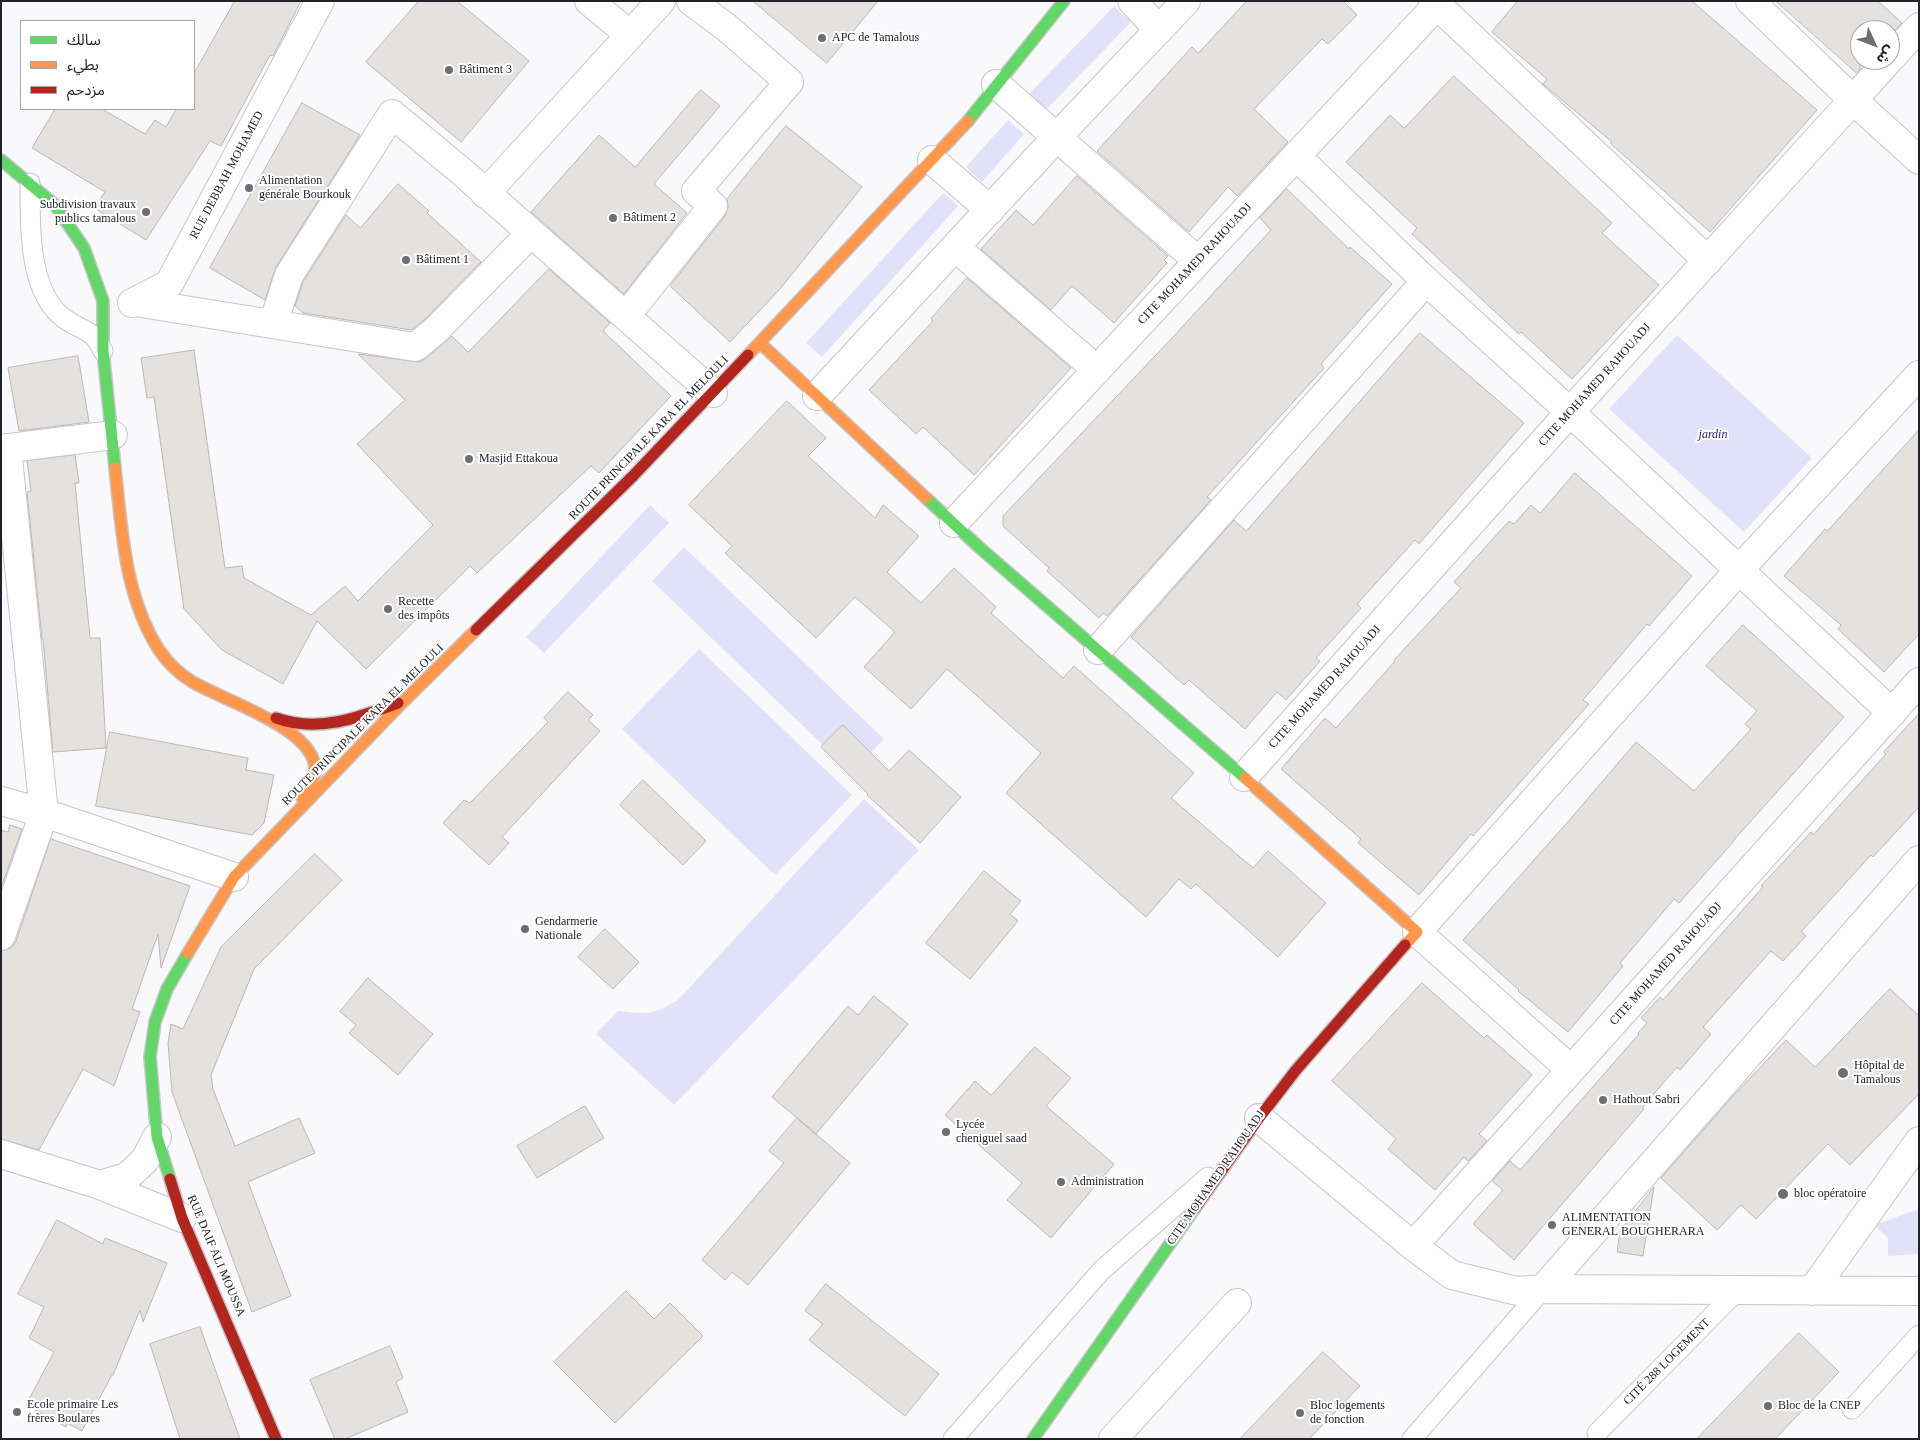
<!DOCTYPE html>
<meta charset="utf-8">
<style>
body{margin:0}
#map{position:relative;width:1920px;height:1440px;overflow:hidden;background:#f9f9fb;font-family:Georgia,"Noto Sans Arabic",serif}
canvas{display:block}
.frame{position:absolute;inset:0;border:2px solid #212129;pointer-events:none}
.legend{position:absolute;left:20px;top:20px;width:175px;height:90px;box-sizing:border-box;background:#fff;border:1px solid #a6a6a9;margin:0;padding:6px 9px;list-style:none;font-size:15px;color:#212129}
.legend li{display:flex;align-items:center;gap:10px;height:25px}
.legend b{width:25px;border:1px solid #a6a6a9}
.north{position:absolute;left:1850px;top:20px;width:50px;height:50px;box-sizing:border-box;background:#fff;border:1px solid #a6a6a9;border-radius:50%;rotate:133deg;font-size:14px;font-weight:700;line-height:20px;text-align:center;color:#212129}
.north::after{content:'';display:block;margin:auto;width:18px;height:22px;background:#6d6d72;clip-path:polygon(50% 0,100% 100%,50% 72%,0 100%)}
</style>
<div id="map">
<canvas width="1920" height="1440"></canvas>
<div class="frame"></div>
<ul class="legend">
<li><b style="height:6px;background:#63d668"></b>سالك</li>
<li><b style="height:6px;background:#ff974d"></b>بطيء</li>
<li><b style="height:6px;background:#b3261e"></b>مزدحم</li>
</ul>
<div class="north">ش</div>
</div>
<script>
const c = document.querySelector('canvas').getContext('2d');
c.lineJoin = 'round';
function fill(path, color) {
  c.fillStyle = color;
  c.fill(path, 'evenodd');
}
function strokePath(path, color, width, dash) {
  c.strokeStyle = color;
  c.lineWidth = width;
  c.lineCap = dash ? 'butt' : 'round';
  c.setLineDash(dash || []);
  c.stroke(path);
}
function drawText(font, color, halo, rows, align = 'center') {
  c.font = font + ' Georgia,serif';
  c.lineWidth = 4;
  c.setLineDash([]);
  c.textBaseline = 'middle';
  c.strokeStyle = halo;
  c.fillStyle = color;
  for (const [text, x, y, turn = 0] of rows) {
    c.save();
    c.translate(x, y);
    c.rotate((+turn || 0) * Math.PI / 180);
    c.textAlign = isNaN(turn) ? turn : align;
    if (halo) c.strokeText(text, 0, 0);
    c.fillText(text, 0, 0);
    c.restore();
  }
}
fill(new Path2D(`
 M 1114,6 L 1131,22 L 1045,111 L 1028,95 Z
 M 1008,120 L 1024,134 L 982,182 L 966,167 Z
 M 943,193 L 958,206 L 822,357 L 806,343 Z
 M 1677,335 L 1812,458 L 1744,532 L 1609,409 Z
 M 650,505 L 669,523 L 544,653 L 526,637 Z
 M 684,547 L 884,739 L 852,773 L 652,581 Z
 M 699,649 L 852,795 L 775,875 L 622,729 Z
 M 864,799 L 919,850 L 674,1105 L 596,1034 L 618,1011 C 647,1014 652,1016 678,1000 Z
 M 1919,1209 L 1919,1254 L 1888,1256 L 1888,1238 L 1874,1225 Z`), '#e1e2fa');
const building = new Path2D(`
 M 235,1 L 301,1 L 273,56 L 270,55 L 221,146 L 210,141 L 146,240 L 94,208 L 105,192 L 32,148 L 55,109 L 102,109 L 145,134 L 155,120 L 166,127 L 176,109 L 194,109 L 194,74 Z
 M 419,1 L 457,1 L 529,61 L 461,142 L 366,62 Z
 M 753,1 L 878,1 L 827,63 Z
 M 1247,1 L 1343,1 L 1357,15 L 1328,44 L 1322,39 L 1254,109 L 1288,142 L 1237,196 L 1228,187 L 1189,232 L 1097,151 L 1192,47 L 1198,53 Z
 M 1518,1 L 1692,1 L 1817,110 L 1710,232 L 1610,143 L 1612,142 L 1543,84 L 1547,79 L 1492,32 Z
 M 1776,1 L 1878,1 L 1902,23 L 1895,30 L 1860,30 L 1860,69 L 1857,73 Z
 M 1454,76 L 1612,223 L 1602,233 L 1659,285 L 1572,379 L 1521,332 L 1519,334 L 1412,234 L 1417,228 L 1346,162 L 1390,115 L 1404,128 Z
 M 701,90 L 720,106 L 654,184 L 687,213 L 624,294 L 531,212 L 599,135 L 635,167 Z
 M 302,103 L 360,135 L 276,267 L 265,300 L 210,268 Z
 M 786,126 L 862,187 L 780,289 L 730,342 L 670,286 L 725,216 L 728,208 L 727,199 Z
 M 1077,176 L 1168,256 L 1164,260 L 1167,263 L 1114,323 L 1072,286 L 1051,310 L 981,249 L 1016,210 L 1033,225 Z
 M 398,184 L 429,211 L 427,213 L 481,262 L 424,320 L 411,330 L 303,313 L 295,306 L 303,282 L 346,215 L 360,228 Z
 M 1287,189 L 1349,249 L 1350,247 L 1392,284 L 1321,364 L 1324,368 L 1207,497 L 1211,500 L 1107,616 L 1103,613 L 1099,618 L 1047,571 L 1049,568 L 1003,526 L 1003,516 L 1173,337 L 1271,230 L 1260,218 Z
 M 549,269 L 610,323 L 603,331 L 671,396 L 599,473 L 591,466 L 477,573 L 470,566 L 366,669 L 317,621 L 283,684 L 222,650 L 184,609 L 154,397 L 147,398 L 141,358 L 194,350 L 225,568 L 242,566 L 244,578 L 311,615 L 345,586 L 358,601 L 433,525 L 357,444 L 405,400 L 358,354 L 419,362 L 425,359 L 452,336 L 468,352 Z
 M 967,278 L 1071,368 L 974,475 L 923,427 L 916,434 L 869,390 L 933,321 L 931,319 Z
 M 1420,333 L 1524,423 L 1419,544 L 1415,540 L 1357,604 L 1361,608 L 1316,658 L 1320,661 L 1286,700 L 1277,692 L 1245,729 L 1189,680 L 1184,685 L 1131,637 L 1234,520 L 1246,531 Z
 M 78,356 L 89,422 L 19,431 L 8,368 Z
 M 787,401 L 826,438 L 808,456 L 875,518 L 883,505 L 919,536 L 887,572 L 921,603 L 954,568 L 996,607 L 991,613 L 1063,678 L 1074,666 L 1194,773 L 1171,798 L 1253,868 L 1268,851 L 1326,903 L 1278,957 L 1196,884 L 1191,889 L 1179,879 L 1146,917 L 1006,793 L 1041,753 L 947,669 L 911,709 L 864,667 L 895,632 L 855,597 L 816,638 L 725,553 L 732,546 L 689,505 Z
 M 1919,430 L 1919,634 L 1884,672 L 1838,629 L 1841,625 L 1784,576 L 1825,529 L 1827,531 Z
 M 75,455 L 79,483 L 75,483 L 90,638 L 100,638 L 106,748 L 53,752 L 43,639 L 42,639 L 27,492 L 31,491 L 27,461 Z
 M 1575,473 L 1692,576 L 1649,626 L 1647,624 L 1583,700 L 1589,704 L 1473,836 L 1471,834 L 1419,895 L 1358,843 L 1361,839 L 1281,769 L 1325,718 L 1336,728 L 1395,661 L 1394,660 L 1461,588 L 1454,582 L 1509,521 L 1514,524 L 1531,505 L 1540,513 Z
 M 1743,625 L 1844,717 L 1733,841 L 1734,841 L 1679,903 L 1674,899 L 1620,963 L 1623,966 L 1568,1032 L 1518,991 L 1519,990 L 1463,940 L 1573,816 L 1636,742 L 1694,791 L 1751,729 L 1745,724 L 1757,711 L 1706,666 Z
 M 568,692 L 593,715 L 588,720 L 600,731 L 502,837 L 509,843 L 489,865 L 443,823 L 464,800 L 470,803 L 548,722 L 544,718 Z
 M 1919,714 L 1919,807 L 1873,857 L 1871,855 L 1801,932 L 1806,936 L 1783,961 L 1771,951 L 1703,1027 L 1711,1034 L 1680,1070 L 1677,1067 L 1642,1108 L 1644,1109 L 1514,1260 L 1473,1224 L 1503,1190 L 1492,1181 L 1510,1161 L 1520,1170 L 1639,1034 L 1638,1033 L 1647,1023 L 1641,1018 L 1660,997 L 1663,1000 L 1763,887 L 1761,886 L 1811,832 L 1813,835 L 1886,754 L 1884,752 Z
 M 843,725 L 889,771 L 909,750 L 961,797 L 920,843 L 867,795 L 868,794 L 821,747 Z
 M 110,732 L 248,758 L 246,770 L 274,775 L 264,823 L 252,835 L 96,806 Z
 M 643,780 L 706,841 L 683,865 L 620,805 Z
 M 10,825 L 22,829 L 1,888 L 1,830 L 8,832 Z
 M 51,839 L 190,886 L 161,968 L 158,934 L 132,1009 L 140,1012 L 114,1086 L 83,1069 L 39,1150 L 1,1139 L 1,951 L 11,948 L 16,941 Z
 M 315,854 L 342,880 L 254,969 L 211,1075 L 213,1089 L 235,1146 L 299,1118 L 315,1153 L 248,1182 L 291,1296 L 252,1312 L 172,1092 L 168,1043 L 171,1024 L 183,1029 L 221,947 Z
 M 984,871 L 1021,901 L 1010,914 L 1018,921 L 970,979 L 926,943 Z
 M 605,929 L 639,962 L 613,989 L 578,957 Z
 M 368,978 L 433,1034 L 398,1075 L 349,1033 L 356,1025 L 340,1012 Z
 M 1422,983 L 1484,1038 L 1487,1035 L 1532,1075 L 1479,1134 L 1487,1141 L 1468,1161 L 1464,1157 L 1435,1190 L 1388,1149 L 1396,1139 L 1332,1081 Z
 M 1890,989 L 1919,1016 L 1919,1094 L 1850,1165 L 1828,1144 L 1756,1219 L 1741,1205 L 1717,1230 L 1661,1178 L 1734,1095 L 1786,1040 L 1815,1067 Z
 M 874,996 L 908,1024 L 816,1134 L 772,1097 L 848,1006 L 858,1015 Z
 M 1035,1047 L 1071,1078 L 1046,1106 L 1114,1164 L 1051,1238 L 1007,1200 L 1022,1183 L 945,1115 L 975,1081 L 991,1095 Z
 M 585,1106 L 604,1138 L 537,1178 L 517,1146 Z
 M 797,1118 L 850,1163 L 748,1285 L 732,1272 L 725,1280 L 702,1260 L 784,1163 L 769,1151 Z
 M 1654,1187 L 1643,1256 L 1617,1252 L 1620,1231 Z
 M 57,1220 L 103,1244 L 105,1238 L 167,1263 L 143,1322 L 140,1310 L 113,1375 L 112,1375 L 82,1431 L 67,1423 L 66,1427 L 26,1405 L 54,1352 L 29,1338 L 44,1307 L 18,1294 Z
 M 826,1284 L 939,1374 L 905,1416 L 809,1340 L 823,1324 L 805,1311 Z
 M 626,1291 L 654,1319 L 670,1303 L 703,1336 L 615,1423 L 554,1362 Z
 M 200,1327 L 240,1439 L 180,1439 L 150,1344 Z
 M 1799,1333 L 1839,1372 L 1775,1439 L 1697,1439 Z
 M 390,1346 L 403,1378 L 396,1382 L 408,1412 L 345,1439 L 335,1439 L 310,1380 Z
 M 1323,1352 L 1360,1386 L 1309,1439 L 1240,1439 Z`);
fill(building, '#e4e1df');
strokePath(building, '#bab8b6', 1);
const lane = new Path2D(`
 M 30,183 C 30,222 28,287 60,315 C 79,332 91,325 103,351
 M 1852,1409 L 1919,1335
 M 1597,1433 L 1737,1291
 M 953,1439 L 1102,1270 L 1208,1177
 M 1412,1439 L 1543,1289`);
const street = new Path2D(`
 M 589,1 L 630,35
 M 1132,1 L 1159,30
 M 1433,1 L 1708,261
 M 1890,59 L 1919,27
 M 1889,60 L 1853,100 L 1919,160
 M 996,84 L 1198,261
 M 1296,156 L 1426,281 L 1570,412 L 1892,713
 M 932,160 L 990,210
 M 485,194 L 661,1
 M 955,247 L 1097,370
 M 135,302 L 415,347 L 434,332 L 530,234
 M 132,303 L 169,284 L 320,1
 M 626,316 L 713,206 L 696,191 L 789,82 L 726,27 L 691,1
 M 273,324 L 289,275 L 392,114 L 461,171 L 713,393
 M 817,396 L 1056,138 L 1186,1
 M 1,449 L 113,435
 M 954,523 L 1437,5
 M 1098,650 L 1426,281
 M 1244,777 L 1570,412 L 1853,100 L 1750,1
 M 1,801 L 44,813 L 234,877
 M 1,936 L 44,813 L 7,448
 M 1571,1070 L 1417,932 L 1738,571 L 1919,375
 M 1259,1118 L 1413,1246 L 1452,1275 L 1517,1291 L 1543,1289 L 1919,1291
 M 1,1154 L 100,1185 L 127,1177 L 145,1160 L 157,1137
 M 100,1185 L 182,1218
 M 1413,1246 L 1919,682
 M 1543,1289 L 1919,860
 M 1812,1291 L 1919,1141
 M 1113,1439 L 1237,1303`);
const fast = new Path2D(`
 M 968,121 L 1064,1
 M 1,160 L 55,205 L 84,248 L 103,301 L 103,351 L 115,468
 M 926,498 L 980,548 L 1245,778
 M 170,1179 L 157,1137 L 150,1057 L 155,1022 L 167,989 L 188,953
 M 1033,1439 L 1195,1208`);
const slow = new Path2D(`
 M 760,343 L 926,498
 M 748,355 L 968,121
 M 115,468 C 122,530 124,595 159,650 C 168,663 178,673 191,681 C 221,700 317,728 315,771 C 314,781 307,790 302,798
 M 1245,778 L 1417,932 L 1405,945
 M 188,953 L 234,877 L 403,702 L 476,630`);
const jam = new Path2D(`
 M 476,630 L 633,476 L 748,355
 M 276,718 C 318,733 358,718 398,703
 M 170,1179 L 182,1218 L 276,1439
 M 1195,1208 L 1259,1118 L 1296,1070 L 1405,945`);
strokePath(lane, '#c6c6ca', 21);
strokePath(street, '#c6c6ca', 30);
strokePath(fast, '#c6c6ca', 14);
strokePath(slow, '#c6c6ca', 14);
strokePath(jam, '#c6c6ca', 14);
strokePath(lane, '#fefefe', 19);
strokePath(street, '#fefefe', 28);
strokePath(fast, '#63d668', 11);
strokePath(slow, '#ff974d', 11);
strokePath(jam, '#b3261e', 11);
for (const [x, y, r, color] of [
 [822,38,5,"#6d6d72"],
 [449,70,5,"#6d6d72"],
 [249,188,5,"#6d6d72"],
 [146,212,5,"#6d6d72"],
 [613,218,5,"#6d6d72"],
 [406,260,5,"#6d6d72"],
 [469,459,5,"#6d6d72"],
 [388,609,5,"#6d6d72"],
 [525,929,5,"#6d6d72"],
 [1843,1073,6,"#6d6d72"],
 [1603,1100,5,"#6d6d72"],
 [946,1132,5,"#6d6d72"],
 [1061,1182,5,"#6d6d72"],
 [1783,1194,6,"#6d6d72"],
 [1552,1225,5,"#6d6d72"],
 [1768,1406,5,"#6d6d72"],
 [17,1412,5,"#6d6d72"],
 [1300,1413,5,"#6d6d72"]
]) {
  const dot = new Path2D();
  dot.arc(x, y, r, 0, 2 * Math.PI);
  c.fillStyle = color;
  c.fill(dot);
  strokePath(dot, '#fff', 2);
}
drawText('12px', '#212129', '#fff', [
 ["APC de Tamalous",832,38],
 ["Bâtiment 3",459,70],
 ["Alimentation",259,181],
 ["générale Bourkouk",259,195],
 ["Subdivision travaux",136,205,"right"],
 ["publics tamalous",136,219,"right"],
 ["Bâtiment 2",623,218],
 ["Bâtiment 1",416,260],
 ["Masjid Ettakoua",479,459],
 ["Recette",398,602],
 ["des impôts",398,616],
 ["Gendarmerie",535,922],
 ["Nationale",535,936],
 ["Hôpital de",1854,1066],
 ["Tamalous",1854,1080],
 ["Hathout Sabri",1613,1100],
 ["Lycée",956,1125],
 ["cheniguel saad",956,1139],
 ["Administration",1071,1182],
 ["bloc opératoire",1794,1194],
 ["ALIMENTATION",1562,1218],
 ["GENERAL BOUGHERARA",1562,1232],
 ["Ecole primaire Les",27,1405],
 ["frères Boulares",27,1419],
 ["Bloc logements",1310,1406],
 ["de fonction",1310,1420],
 ["Bloc de la CNEP",1778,1406]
], 'left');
drawText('12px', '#212129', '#fff', [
 ["RUE DEBBAH MOHAMED",227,175,-62],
 ["CITE MOHAMED RAHOUADJ",1195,264,-47],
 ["CITE MOHAMED RAHOUADJ",1595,385,-48],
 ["ROUTE PRINCIPALE KARA EL MELOULI",649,438,-46],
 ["CITE MOHAMED RAHOUADJ",1325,687,-48],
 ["ROUTE PRINCIPALE KARA EL MELOULI",363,725,-45],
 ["CITE MOHAMED RAHOUADJ",1666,964,-48],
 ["CITE MOHAMED RAHOUADJ",1216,1178,-55],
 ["RUE DAIF ALI MOUSSA",216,1256,67],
 ["CITÉ 288 LOGEMENT",1667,1362,-45]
]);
drawText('italic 12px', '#27196c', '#fff', [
 ["jardin",1713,435]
]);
</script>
